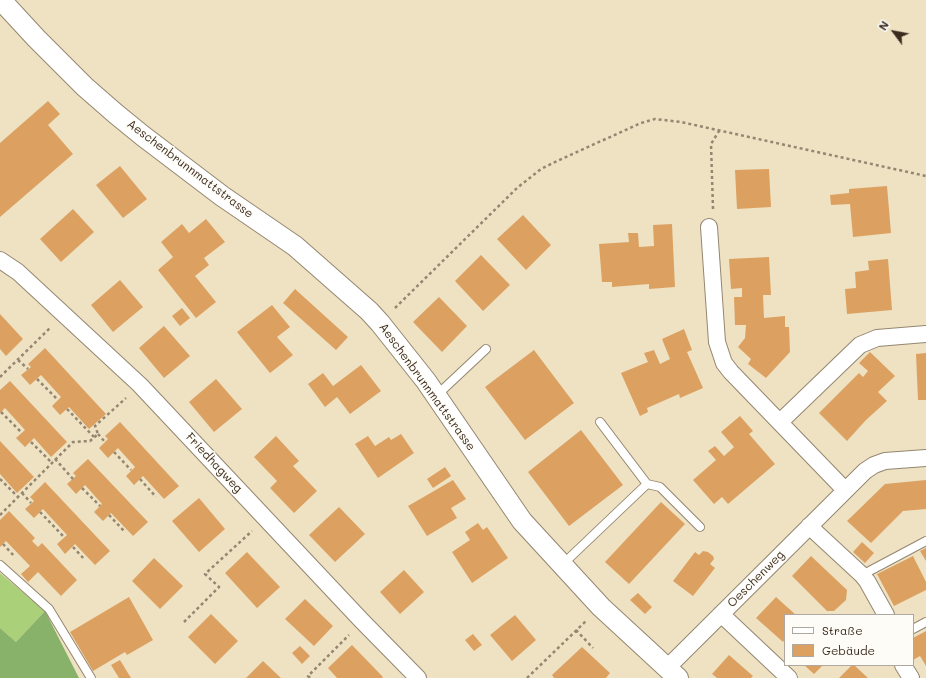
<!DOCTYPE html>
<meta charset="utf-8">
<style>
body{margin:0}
#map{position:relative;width:926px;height:678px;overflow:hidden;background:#eee2c3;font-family:Mali,sans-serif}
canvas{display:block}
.legend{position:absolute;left:784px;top:614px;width:130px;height:52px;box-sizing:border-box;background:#fdfcf7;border:1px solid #afa8a0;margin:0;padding:5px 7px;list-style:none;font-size:12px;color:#3b2a1e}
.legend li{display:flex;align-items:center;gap:8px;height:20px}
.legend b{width:20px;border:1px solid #afa8a0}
.north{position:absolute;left:874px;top:12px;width:40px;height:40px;-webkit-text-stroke:3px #fdfcf7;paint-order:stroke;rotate:302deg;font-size:11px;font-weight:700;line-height:16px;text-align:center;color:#3b2a1e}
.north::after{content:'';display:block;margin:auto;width:14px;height:18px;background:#3b2a1e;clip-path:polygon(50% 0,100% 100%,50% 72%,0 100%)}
</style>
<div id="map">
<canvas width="926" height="678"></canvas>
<ul class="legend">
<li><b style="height:5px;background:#fff"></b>Straße</li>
<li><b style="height:11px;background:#dca161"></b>Gebäude</li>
</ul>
<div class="north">N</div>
</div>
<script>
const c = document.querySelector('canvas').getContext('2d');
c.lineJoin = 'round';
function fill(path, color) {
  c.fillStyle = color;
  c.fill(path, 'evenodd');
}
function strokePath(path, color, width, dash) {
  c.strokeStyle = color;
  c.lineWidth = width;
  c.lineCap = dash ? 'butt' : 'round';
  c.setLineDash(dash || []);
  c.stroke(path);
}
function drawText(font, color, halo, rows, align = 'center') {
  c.font = font + ' Mali,sans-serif';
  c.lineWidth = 3.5;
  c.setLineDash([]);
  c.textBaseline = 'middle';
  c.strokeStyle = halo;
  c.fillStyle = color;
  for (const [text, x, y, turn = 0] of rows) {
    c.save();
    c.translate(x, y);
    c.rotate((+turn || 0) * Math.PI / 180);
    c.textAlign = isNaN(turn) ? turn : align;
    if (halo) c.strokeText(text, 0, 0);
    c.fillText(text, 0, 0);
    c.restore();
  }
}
fill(new Path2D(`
 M 0,573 L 45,611 L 16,642 L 0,628 Z`), '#abd07a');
fill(new Path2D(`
 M 45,611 L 79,678 L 0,678 L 0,628 L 16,642 Z`), '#88b26a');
fill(new Path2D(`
 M 48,101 L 60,114 L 48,125 L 73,154 L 0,217 L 0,143 Z
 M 120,166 L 147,199 L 123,218 L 96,185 Z
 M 769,169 L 771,207 L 737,209 L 735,170 Z
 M 887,186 L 891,233 L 853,237 L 850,204 L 831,205 L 830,195 L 849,193 L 849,189 Z
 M 73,209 L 94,232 L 61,262 L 40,239 Z
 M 523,215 L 551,245 L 526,270 L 497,239 Z
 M 206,219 L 225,242 L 204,258 L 209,265 L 195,276 L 216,302 L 196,318 L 158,270 L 173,257 L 161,242 L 182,224 L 189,233 Z
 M 672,224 L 675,287 L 649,289 L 649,284 L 612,287 L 612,282 L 602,282 L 599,244 L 629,242 L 628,233 L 638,233 L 639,247 L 654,246 L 653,225 Z
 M 481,255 L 510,285 L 483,311 L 455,281 Z
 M 769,257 L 771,295 L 763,295 L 764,318 L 785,316 L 785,327 L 789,327 L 790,352 L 766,378 L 748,364 L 751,359 L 738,347 L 745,338 L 746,325 L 735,325 L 734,297 L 742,297 L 742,288 L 731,289 L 729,259 Z
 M 888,259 L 892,310 L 847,314 L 845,289 L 856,288 L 855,272 L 869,270 L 868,261 Z
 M 120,280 L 143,307 L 113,332 L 91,305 Z
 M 295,289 L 348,337 L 336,350 L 283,303 Z
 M 439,297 L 467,326 L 442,352 L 413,322 Z
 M 272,305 L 290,327 L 277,337 L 293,355 L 270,373 L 237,332 Z
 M 182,308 L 190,318 L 180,326 L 172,316 Z
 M 0,314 L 23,339 L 6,356 L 0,349 Z
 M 164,326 L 190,356 L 164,378 L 139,348 Z
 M 684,329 L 692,350 L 687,352 L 703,388 L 680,398 L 679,394 L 647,408 L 648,412 L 640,416 L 621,373 L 648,362 L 644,353 L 654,350 L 660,364 L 670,359 L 662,339 Z
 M 45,348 L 106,414 L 89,429 L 69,407 L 60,415 L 52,406 L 61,397 L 41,375 L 30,385 L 21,375 L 31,367 L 28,364 Z
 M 534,350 L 574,403 L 525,440 L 485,387 Z
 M 870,352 L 895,376 L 878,392 L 887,401 L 866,420 L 847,441 L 819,413 L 859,373 L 863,377 L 868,371 L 859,363 Z
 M 926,353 L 926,400 L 918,400 L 916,354 Z
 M 361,365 L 381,391 L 350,414 L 337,397 L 325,407 L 308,384 L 323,373 L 333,386 Z
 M 216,379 L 242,409 L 214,432 L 189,402 Z
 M 10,381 L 67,442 L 51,457 L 34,438 L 25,447 L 16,438 L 25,430 L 5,408 L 0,413 L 0,390 Z
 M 740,416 L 753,431 L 749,434 L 775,464 L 728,504 L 722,497 L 714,504 L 693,480 L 716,460 L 708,451 L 715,446 L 724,456 L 734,447 L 721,432 Z
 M 120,422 L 179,486 L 164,499 L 143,476 L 134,485 L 126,476 L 135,467 L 118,448 L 108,458 L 99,448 L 108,439 L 105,436 Z
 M 581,430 L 623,485 L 569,526 L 528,472 Z
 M 401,434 L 414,453 L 378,478 L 355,444 L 368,436 L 375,446 L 389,437 L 391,440 Z
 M 276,436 L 299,461 L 293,466 L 317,491 L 294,513 L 270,488 L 277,481 L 254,457 Z
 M 0,441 L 34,477 L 17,493 L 0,474 Z
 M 88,459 L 148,522 L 133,536 L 111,513 L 103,521 L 94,512 L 102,504 L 85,485 L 76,494 L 67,484 L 76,476 L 73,473 Z
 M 445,467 L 451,476 L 433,488 L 427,479 Z
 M 453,480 L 466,499 L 451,508 L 457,518 L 427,536 L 408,506 Z
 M 926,480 L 926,509 L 903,511 L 871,543 L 847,521 L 885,484 Z
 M 45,482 L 110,551 L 95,565 L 75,544 L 65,554 L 57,544 L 67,535 L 43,509 L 34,518 L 25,509 L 34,501 L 30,497 Z
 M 199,498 L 225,529 L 199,552 L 172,521 Z
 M 661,502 L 685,524 L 629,584 L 605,562 Z
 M 339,507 L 365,534 L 335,562 L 309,535 Z
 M 9,511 L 35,538 L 32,541 L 38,547 L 42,543 L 77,580 L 61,596 L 38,572 L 28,582 L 21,574 L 30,566 L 6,541 L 0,547 L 0,520 Z
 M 478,523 L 483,530 L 487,527 L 508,558 L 472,583 L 452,552 L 470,540 L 465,532 Z
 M 862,542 L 874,553 L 865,563 L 853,552 Z
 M 926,548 L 926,561 L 920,551 Z
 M 703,551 L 708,552 L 713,556 L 714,559 L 710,564 L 715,568 L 693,596 L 673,581 L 695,552 L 699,555 Z
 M 247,552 L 280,587 L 257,608 L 225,573 Z
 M 811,556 L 847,590 L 846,600 L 834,611 L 827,611 L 792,576 Z
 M 913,556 L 926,582 L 926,590 L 894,606 L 877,574 Z
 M 154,558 L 183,586 L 160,609 L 132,581 Z
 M 404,570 L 424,592 L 400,614 L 380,592 Z
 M 638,593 L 652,607 L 645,614 L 630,600 Z
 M 129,597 L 153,640 L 127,655 L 125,652 L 93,671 L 70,632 Z
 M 776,597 L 796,615 L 785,615 L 785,639 L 783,642 L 756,618 Z
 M 305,599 L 333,626 L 314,646 L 285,619 Z
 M 211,614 L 238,641 L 215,664 L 188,637 Z
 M 515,615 L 536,640 L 512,661 L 490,635 Z
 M 926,631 L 926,666 L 920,656 L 913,660 L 913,638 Z
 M 473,634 L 482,645 L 474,651 L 465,640 Z
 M 352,645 L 383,677 L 382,678 L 337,678 L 328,668 Z
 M 300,646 L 310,656 L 302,664 L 292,653 Z
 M 582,647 L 610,673 L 606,678 L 554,678 L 552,675 Z
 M 729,655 L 753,676 L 751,678 L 717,678 L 712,674 Z
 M 120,660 L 131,678 L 119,678 L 111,665 Z
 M 263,661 L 281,678 L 246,678 Z
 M 804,665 L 823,665 L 814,674 Z
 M 852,665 L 854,665 L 868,678 L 839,678 Z`), '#dca161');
const service = new Path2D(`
 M 437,395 L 486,349
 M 647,484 L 660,487 L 700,527
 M 563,564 L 647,484 L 600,422
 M 0,565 L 49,609 L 91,678
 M 862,575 L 926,541
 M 913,629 L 926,622`);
const minor = new Path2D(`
 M 709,227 L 717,342 L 724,363 L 731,372 L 845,490
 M 0,260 L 18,272 L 140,385 L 362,621 L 418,678
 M 780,422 L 860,345 L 877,338 L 926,334
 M 809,526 L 862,575 L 867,581 L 886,615
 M 721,614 L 789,678
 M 903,665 L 911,678
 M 667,668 L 865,471 L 874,465 L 885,461 L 926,458`);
const tertiary = new Path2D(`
 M 1,0 L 36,38 L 85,87 L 116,114 L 143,136 L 222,196 L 295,246 L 369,311 L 380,323 L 426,381 L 522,521 L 601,607 L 678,678`);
strokePath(service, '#948670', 10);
strokePath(minor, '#948670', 18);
strokePath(tertiary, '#948670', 22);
strokePath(new Path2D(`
 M 713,209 L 711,144 L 719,131
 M 395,308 L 517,188 L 541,169 L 557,161 L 641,123 L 655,119 L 681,122 L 926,176
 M 18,360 L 28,369
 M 0,377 L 51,327
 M 37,379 L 58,400
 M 67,409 L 94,437
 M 1,412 L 22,433
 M 98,434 L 105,442
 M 31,442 L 52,463
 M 114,452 L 131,470
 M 55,459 L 73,479
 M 0,479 L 18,497
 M 140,479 L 156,497
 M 82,488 L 100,506
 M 22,493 L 31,503
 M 40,512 L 64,537
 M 0,515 L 73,442 L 90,441 L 98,434 L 95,426 L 126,398
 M 109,515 L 125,532
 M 3,544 L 15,557
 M 73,547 L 85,560
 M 184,622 L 219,587 L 205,574 L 252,531
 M 576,630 L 593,648
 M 310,678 L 308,676 L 349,635
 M 527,678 L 586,621`), '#948670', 2.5, [3, 3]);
strokePath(service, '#fff', 8);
strokePath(minor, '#fff', 16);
strokePath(tertiary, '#fff', 20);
drawText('12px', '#3b2a1e', '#fdfcf7', [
 ["Aeschenbrunnmattstrasse",190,169,37],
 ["Aeschenbrunnmattstrasse",427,387,54],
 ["Friedhagweg",214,463,47],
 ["Oeschenweg",756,579,-45]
]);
</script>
